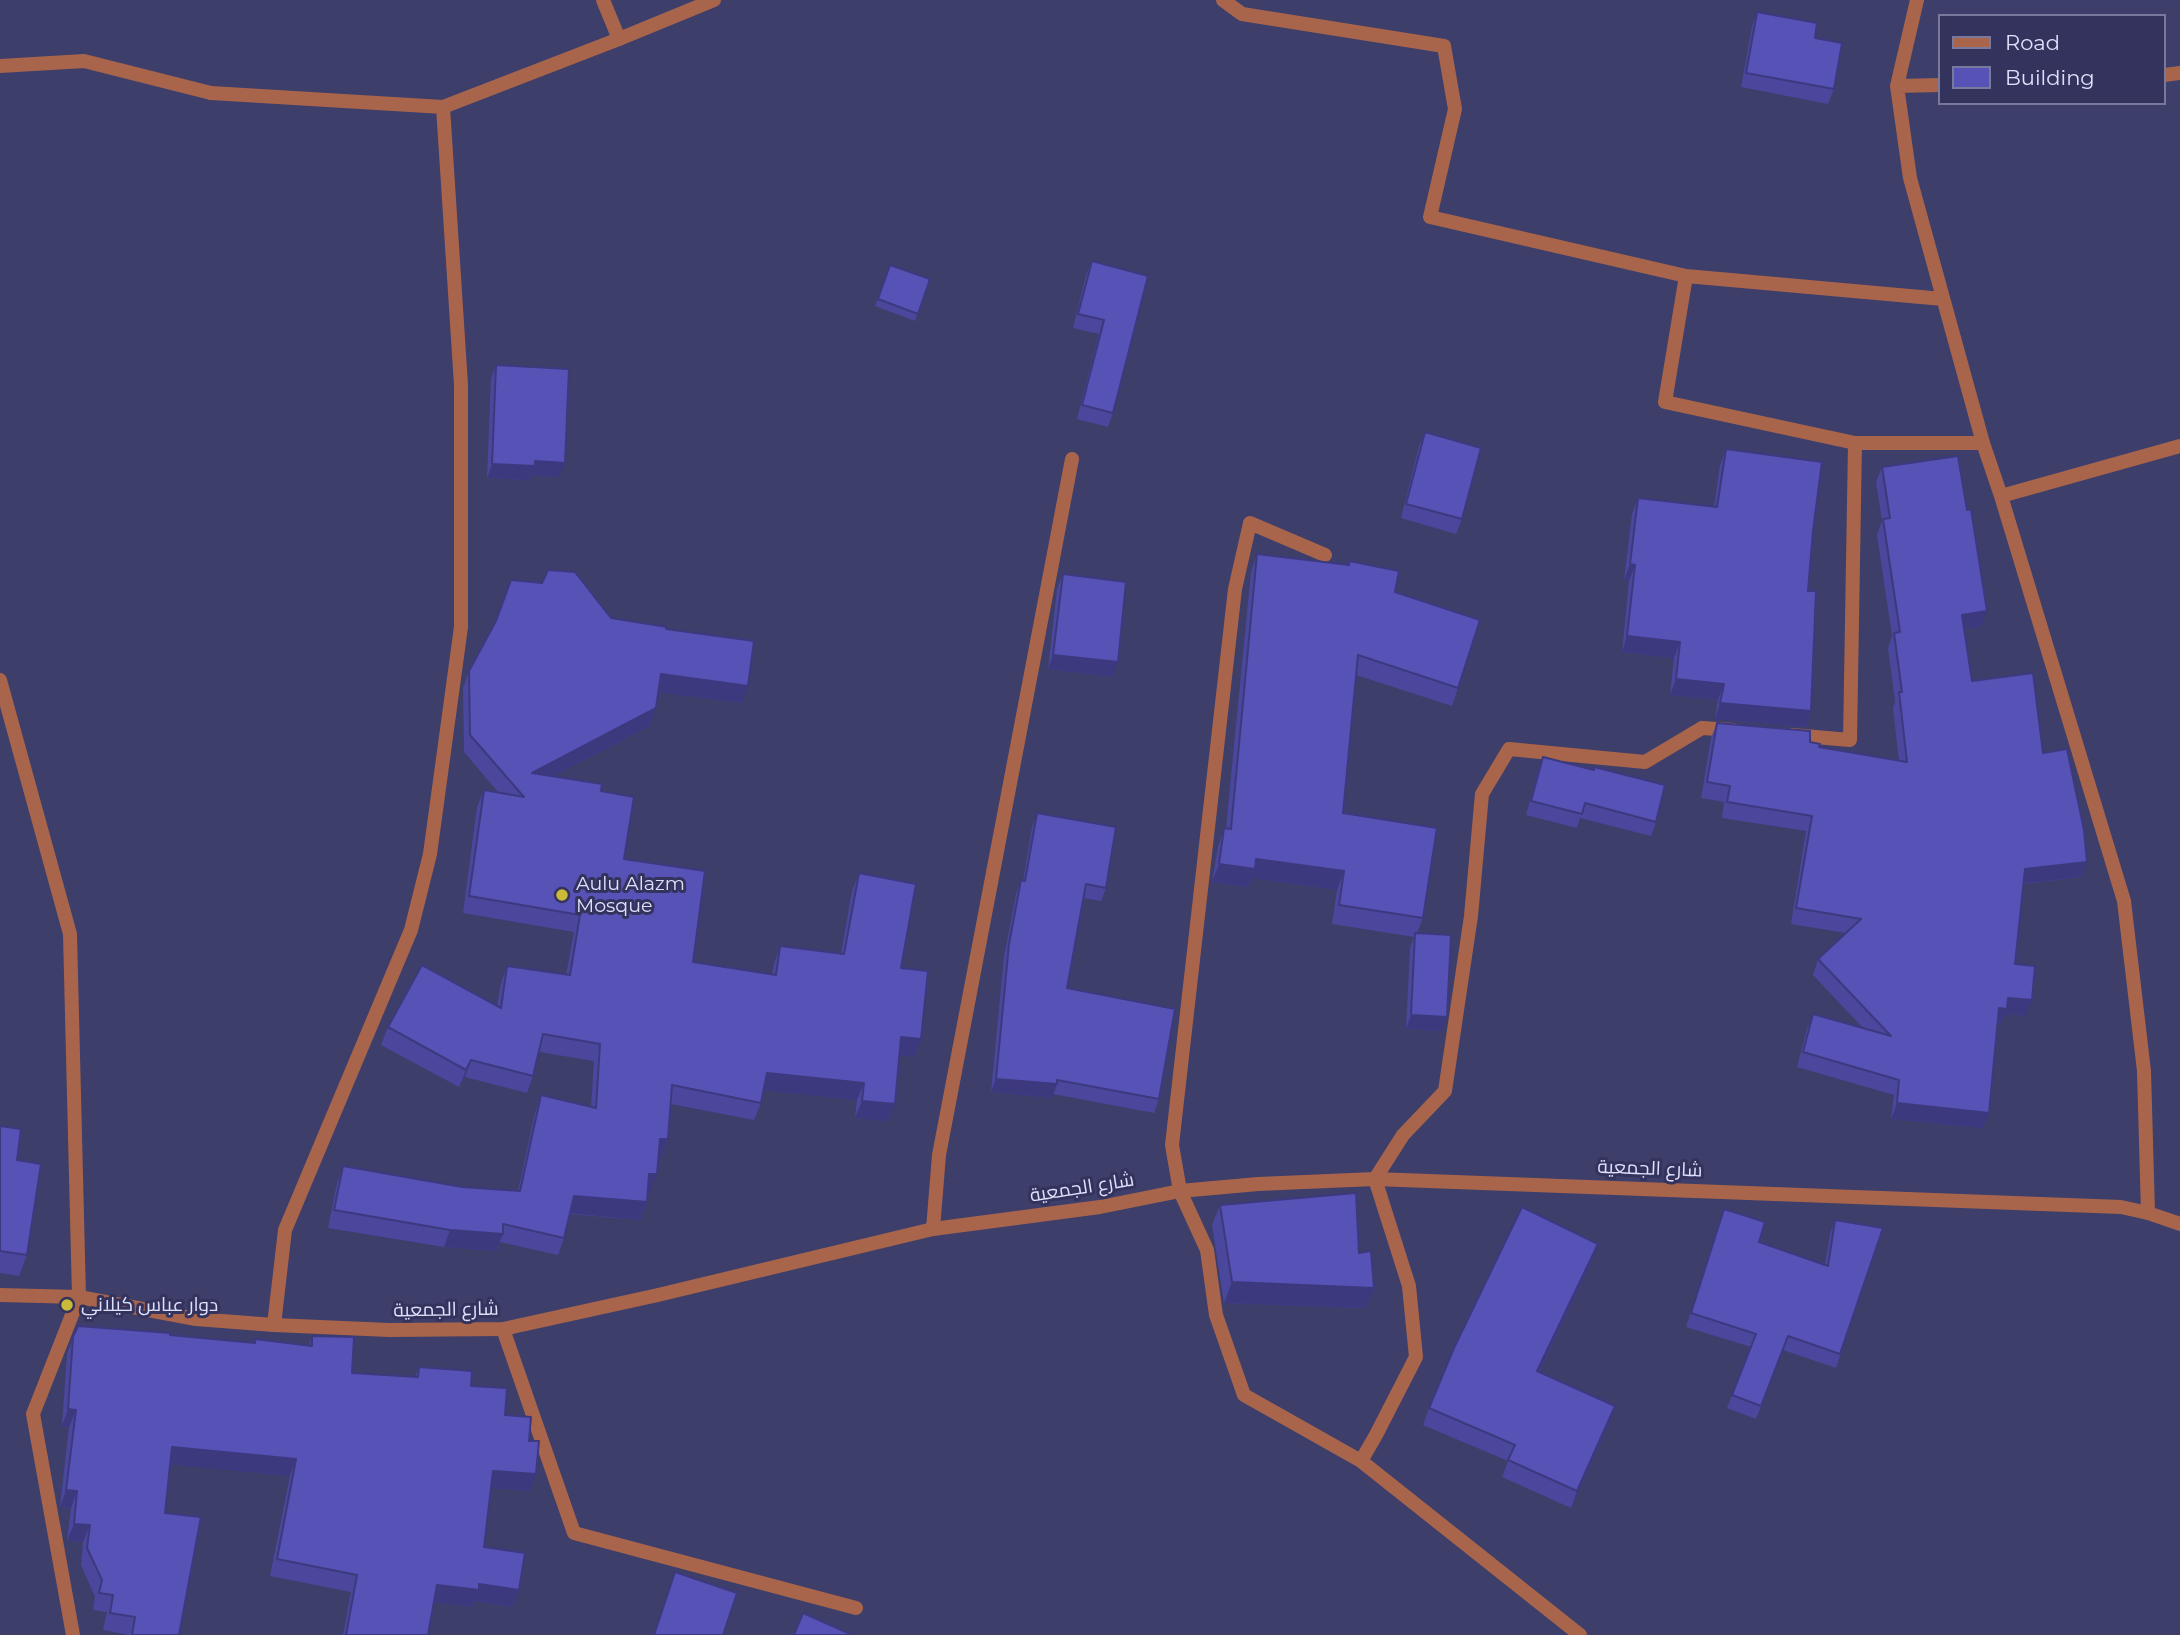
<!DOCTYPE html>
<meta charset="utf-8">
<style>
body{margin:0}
#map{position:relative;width:2180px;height:1635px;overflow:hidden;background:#3d3e6a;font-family:Montserrat,sans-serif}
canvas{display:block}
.legend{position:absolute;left:1938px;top:14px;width:228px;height:91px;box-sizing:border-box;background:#33335e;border:2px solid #78799d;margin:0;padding:9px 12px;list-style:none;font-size:21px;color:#dfe1fc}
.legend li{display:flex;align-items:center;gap:14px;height:35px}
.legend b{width:35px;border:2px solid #78799d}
</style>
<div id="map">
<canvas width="2180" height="1635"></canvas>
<ul class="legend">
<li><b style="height:9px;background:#a9654b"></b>Road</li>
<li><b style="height:19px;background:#5752b6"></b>Building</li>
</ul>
</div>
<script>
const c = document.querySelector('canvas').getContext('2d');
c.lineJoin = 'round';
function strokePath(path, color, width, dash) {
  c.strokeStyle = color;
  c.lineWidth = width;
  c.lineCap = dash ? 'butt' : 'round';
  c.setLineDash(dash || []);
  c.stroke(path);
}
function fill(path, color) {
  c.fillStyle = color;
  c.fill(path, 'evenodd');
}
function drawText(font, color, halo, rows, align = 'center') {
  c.font = font + ' Montserrat,Cairo,sans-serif';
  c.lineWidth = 6;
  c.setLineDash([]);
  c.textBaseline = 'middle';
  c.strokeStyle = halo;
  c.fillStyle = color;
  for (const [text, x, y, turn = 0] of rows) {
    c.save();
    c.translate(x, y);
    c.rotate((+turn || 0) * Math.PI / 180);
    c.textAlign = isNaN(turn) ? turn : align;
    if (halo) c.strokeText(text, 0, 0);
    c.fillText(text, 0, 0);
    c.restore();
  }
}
strokePath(new Path2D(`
 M 603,0 L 619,39
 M 0,66 L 84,61 L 211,93
 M 1375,1179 L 1403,1135 L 1445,1091 L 1471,916 L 1482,794 L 1509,749 L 1645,762 L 1702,728
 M 503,1329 L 574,1533 L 856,1608`), '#a9654b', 14);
strokePath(new Path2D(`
 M 1223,0 L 1242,14 L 1444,46 L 1455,109 L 1430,217 L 1686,276 L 1943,299
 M 2164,75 L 2180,73
 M 1940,85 L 1897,86 L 1910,178 L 1983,443 L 2001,496 L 2124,901 L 2144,1071 L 2148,1213
 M 1897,86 L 1917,0
 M 211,93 L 443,107 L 619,39 L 714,0
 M 1686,276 L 1665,402 L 1855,443 L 1983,443
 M 2001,496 L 2180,446
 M 1325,555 L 1250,523 L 1235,589 L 1172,1145 L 1180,1191 L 1207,1250 L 1216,1315 L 1244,1395 L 1361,1461
 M 0,680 L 70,934 L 79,1297 L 33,1414 L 73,1635
 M 1702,728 L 1733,730
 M 1792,735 L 1850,740 L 1855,443
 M 1375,1179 L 1409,1286 L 1416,1357 L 1376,1435 L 1361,1461 L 1580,1635
 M 933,1229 L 939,1155 L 1072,459
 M 274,1325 L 285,1230 L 411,930 L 430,854 L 461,627 L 461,385 L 443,107`), '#a9654b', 14);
strokePath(new Path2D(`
 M 0,1295 L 79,1297 L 196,1319 L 274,1325 L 389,1330 L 503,1329 L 658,1295 L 933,1229 L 1100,1207 L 1180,1191 L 1258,1184 L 1375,1179 L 2121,1207 L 2148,1213 L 2180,1224`), '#a9654b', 14);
fill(new Path2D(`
 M 1757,12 L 1815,38 L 1834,89 L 1828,104 L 1741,87 L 1752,26 Z
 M 1092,261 L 1148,276 L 1113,413 L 1108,427 L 1077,419 L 1099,334 L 1073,328 L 1086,275 Z
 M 890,265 L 930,279 L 915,321 L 875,306 Z
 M 496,365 L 559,477 L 531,475 L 530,480 L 487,478 L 491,379 Z
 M 1425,432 L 1462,519 L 1456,534 L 1401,518 L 1419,446 Z
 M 1726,449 L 1813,531 L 1808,591 L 1811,711 L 1806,727 L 1715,719 L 1718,700 L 1670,695 L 1674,658 L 1622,652 L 1629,581 L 1624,580 L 1632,514 L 1638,498 L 1714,507 L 1720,465 Z
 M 1882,467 L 1981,627 L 1964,629 L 1972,681 L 2043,753 L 2082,877 L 2023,884 L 2015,964 L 2026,1016 L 2005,1014 L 2001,1024 L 1998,1024 L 1983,1128 L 1891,1119 L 1894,1095 L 1797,1067 L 1807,1029 L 1813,1014 L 1863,1028 L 1813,975 L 1818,959 L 1846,933 L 1791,924 L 1806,831 L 1722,818 L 1724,802 L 1701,798 L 1711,738 L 1717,723 L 1810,742 L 1819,747 L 1899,761 L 1893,708 L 1895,702 L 1888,648 L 1892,636 L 1877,535 L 1882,521 L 1876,482 Z
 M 1257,554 L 1348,565 L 1349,561 L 1395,592 L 1458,688 L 1452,706 L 1356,675 L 1343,813 L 1423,918 L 1417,933 L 1442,1031 L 1406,1029 L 1410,948 L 1414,937 L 1332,924 L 1337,890 L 1252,878 L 1248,887 L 1212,882 L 1218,847 L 1224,828 L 1226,828 L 1251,572 Z
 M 1063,574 L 1113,677 L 1048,669 L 1057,589 Z
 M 611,618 L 666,629 L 742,703 L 658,692 L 650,726 L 553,776 L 601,791 L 624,859 L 693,962 L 772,975 L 774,964 L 780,946 L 841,954 L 852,891 L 859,873 L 901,968 L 921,1039 L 914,1057 L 900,1055 L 888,1121 L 855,1118 L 857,1100 L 763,1090 L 761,1103 L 754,1120 L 671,1104 L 668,1139 L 662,1157 L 658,1156 L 650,1192 L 647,1192 L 647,1202 L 640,1220 L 570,1214 L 564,1238 L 558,1255 L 500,1242 L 496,1251 L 444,1247 L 328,1228 L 337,1183 L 343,1166 L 462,1187 L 518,1191 L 535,1113 L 541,1095 L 591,1107 L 594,1061 L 539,1052 L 533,1076 L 527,1093 L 465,1077 L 459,1087 L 381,1045 L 388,1027 L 497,1006 L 501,983 L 507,966 L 566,975 L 574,932 L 463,913 L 477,807 L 484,790 L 498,792 L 464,752 L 463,688 L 469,671 Z
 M 1543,757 L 1656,822 L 1651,836 L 1580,818 L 1577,828 L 1526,815 L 1538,771 Z
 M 1037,813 L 1106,888 L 1101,901 L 1083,898 L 1067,988 L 1159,1099 L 1154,1113 L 1053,1094 L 1052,1098 L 991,1092 L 1004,957 L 1016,894 L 1021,880 L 1023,881 L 1032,827 Z
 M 0,1126 L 17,1160 L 27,1255 L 19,1276 L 0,1273 Z
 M 1220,1205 L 1359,1253 L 1374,1288 L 1366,1308 L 1224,1303 L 1212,1225 Z
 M 1724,1209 L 1759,1242 L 1825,1265 L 1830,1234 L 1835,1220 L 1883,1228 L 1836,1368 L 1783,1350 L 1756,1419 L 1727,1408 L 1751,1347 L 1686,1327 Z
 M 1598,1244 L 1592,1261 L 1539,1372 L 1609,1424 L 1571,1508 L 1502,1477 L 1508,1461 L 1423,1425 L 1429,1408 Z
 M 78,1326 L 254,1343 L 255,1339 L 309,1345 L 312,1336 L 352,1373 L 415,1377 L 419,1367 L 471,1386 L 505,1415 L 529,1441 L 530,1491 L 491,1488 L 484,1547 L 513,1607 L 474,1601 L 473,1607 L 434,1602 L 428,1635 L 343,1635 L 351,1592 L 270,1576 L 290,1476 L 170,1464 L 165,1513 L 179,1635 L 129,1635 L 103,1630 L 107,1612 L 93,1610 L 95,1597 L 81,1565 L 83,1542 L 67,1541 L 71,1508 L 60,1507 L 69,1427 L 62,1426 L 67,1354 Z`), '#4b479d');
fill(new Path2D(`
 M 535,461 L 565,463 L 559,477 L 531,475 L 530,480 L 487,478 L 492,464 Z
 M 1630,564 L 1635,565 L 1629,581 L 1624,580 Z
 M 1987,611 L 1981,627 L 1957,630 L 1962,615 Z
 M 1627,636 L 1680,642 L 1674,658 L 1622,652 Z
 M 1053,655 L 1118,662 L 1113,677 L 1048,669 Z
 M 661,674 L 748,686 L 742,703 L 654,692 Z
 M 1676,679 L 1724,684 L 1718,700 L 1670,695 Z
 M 1720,703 L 1811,711 L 1806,727 L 1715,719 Z
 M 656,708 L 650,726 L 526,790 L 532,773 Z
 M 1256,859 L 1344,871 L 1337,890 L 1252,878 L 1248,887 L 1212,882 L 1219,864 Z
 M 2087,862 L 2082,877 L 2019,884 L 2025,869 Z
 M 2008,998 L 2032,1000 L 2026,1016 L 2005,1014 L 2001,1024 L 1993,1023 L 1999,1008 Z
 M 1411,1015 L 1447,1017 L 1442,1031 L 1406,1029 Z
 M 901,1037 L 921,1039 L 914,1057 L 895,1054 Z
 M 471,1060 L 465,1077 L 459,1087 L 466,1070 Z
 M 767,1073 L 864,1083 L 857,1100 L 761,1090 Z
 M 996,1079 L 1057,1084 L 1052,1098 L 991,1092 Z
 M 862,1101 L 895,1104 L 888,1121 L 855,1118 Z
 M 1897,1103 L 1989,1113 L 1983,1128 L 1891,1119 Z
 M 660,1139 L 668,1139 L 662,1157 L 653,1156 Z
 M 649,1174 L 657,1174 L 650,1192 L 642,1191 Z
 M 574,1196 L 647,1202 L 640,1220 L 567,1213 Z
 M 450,1230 L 503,1234 L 496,1251 L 444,1247 Z
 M 1598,1244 L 1592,1261 L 1531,1388 L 1537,1371 Z
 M 1232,1282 L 1374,1288 L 1366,1308 L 1224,1303 Z
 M 1615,1406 L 1609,1424 L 1571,1508 L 1577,1491 Z
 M 68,1409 L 76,1410 L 69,1427 L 62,1426 Z
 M 172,1447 L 296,1459 L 290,1476 L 166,1464 Z
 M 493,1471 L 536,1474 L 530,1491 L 487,1488 Z
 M 66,1490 L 77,1491 L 71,1508 L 60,1507 Z
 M 74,1524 L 90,1525 L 83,1542 L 67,1541 Z
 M 479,1584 L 519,1590 L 513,1607 L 474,1601 L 473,1607 L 431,1602 L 437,1585 Z`), '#3d397f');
const building = new Path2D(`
 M 1757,12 L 1817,23 L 1815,38 L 1842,43 L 1834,89 L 1746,73 Z
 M 1092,261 L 1148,276 L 1113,413 L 1082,405 L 1104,320 L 1078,314 Z
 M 890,265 L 930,279 L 918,314 L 878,299 Z
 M 496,365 L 569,369 L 565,463 L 535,461 L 535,466 L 492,464 Z
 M 1425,432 L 1481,448 L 1462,519 L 1406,504 Z
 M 1726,449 L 1822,462 L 1813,531 L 1808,591 L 1816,591 L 1811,711 L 1720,703 L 1724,684 L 1676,679 L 1680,642 L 1627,636 L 1635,565 L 1630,564 L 1638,498 L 1717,507 Z
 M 1958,456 L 1967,510 L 1971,509 L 1987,611 L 1962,615 L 1972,681 L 2033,673 L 2043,753 L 2067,749 L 2084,830 L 2087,862 L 2025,869 L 2015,964 L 2035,966 L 2032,1000 L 2008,998 L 2007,1009 L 1999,1008 L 1989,1113 L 1897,1103 L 1899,1080 L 1803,1052 L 1813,1014 L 1891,1036 L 1818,959 L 1861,919 L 1796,908 L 1812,816 L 1727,802 L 1730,786 L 1707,782 L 1717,723 L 1810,731 L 1810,742 L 1820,744 L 1819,747 L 1907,762 L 1899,692 L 1902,692 L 1894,633 L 1900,632 L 1883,519 L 1890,518 L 1882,467 Z
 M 1257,554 L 1349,565 L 1349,561 L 1399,571 L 1395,592 L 1480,620 L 1458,688 L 1358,655 L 1343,813 L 1437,828 L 1423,918 L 1339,905 L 1344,871 L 1256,859 L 1255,869 L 1219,864 L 1224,828 L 1231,829 Z
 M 548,570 L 575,572 L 611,618 L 667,627 L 666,629 L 754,641 L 748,686 L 661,674 L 656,708 L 532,773 L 602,784 L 601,791 L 634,797 L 624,859 L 705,871 L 693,962 L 776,975 L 780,946 L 844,954 L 859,873 L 916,884 L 901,968 L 928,971 L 921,1039 L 901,1037 L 895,1104 L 862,1101 L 864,1083 L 767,1073 L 761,1103 L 672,1085 L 668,1139 L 660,1139 L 657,1174 L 649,1174 L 647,1202 L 574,1196 L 564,1238 L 503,1224 L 503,1234 L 450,1230 L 334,1210 L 343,1166 L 462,1187 L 520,1191 L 541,1095 L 596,1108 L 600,1044 L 543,1034 L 533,1076 L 471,1060 L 466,1070 L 388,1027 L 422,965 L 501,1008 L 507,966 L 570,975 L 580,915 L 469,896 L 484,790 L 524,797 L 470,735 L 469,671 L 496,621 L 511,580 L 542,583 Z
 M 1063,574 L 1126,582 L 1118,662 L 1053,655 Z
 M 1543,757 L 1594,770 L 1594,767 L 1665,785 L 1656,822 L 1585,803 L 1582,814 L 1531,801 Z
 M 1037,813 L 1116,827 L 1106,888 L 1086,884 L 1067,988 L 1175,1009 L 1159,1099 L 1057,1080 L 1057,1084 L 996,1079 L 1009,944 L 1021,880 L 1025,881 Z
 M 1415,933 L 1451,935 L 1447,1017 L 1411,1015 Z
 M 0,1126 L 21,1129 L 17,1160 L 41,1164 L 27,1255 L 0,1251 Z
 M 1356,1193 L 1359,1253 L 1371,1251 L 1374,1288 L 1232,1282 L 1220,1205 Z
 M 1522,1207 L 1598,1244 L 1537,1371 L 1615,1406 L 1577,1491 L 1508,1460 L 1515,1445 L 1429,1408 L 1454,1348 Z
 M 1724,1209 L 1765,1222 L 1759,1242 L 1828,1266 L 1835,1220 L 1883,1228 L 1840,1354 L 1788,1336 L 1761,1406 L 1732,1395 L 1756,1334 L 1691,1313 Z
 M 78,1326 L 170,1333 L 170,1335 L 255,1343 L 255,1339 L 312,1346 L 312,1336 L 354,1337 L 352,1373 L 418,1377 L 419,1367 L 472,1371 L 471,1386 L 507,1388 L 505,1415 L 531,1417 L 529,1441 L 539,1441 L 536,1474 L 493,1471 L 484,1547 L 525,1553 L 519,1590 L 479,1584 L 479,1590 L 437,1585 L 428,1635 L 346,1635 L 357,1575 L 277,1559 L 296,1459 L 172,1447 L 165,1513 L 201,1517 L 179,1635 L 132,1635 L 135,1617 L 110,1613 L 113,1595 L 99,1593 L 102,1580 L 87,1548 L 90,1525 L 74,1524 L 77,1491 L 66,1490 L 76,1410 L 68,1409 L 73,1337 Z
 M 675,1572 L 737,1593 L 723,1635 L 654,1635 Z
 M 803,1613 L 848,1633 L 848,1635 L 794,1635 Z`);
fill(building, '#5752b6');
strokePath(building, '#3d397f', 2);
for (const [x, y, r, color] of [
 [562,895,7,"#cbba39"],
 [67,1305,7,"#cbba39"]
]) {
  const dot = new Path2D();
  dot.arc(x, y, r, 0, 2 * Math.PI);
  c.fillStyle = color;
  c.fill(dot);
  strokePath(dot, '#33335e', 2.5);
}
drawText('19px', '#dfe1fc', '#33335e', [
 ["Aulu Alazm",576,884],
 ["Mosque",576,906],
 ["دوار عباس كيلاني",81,1305]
], 'left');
drawText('19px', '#dfe1fc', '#33335e', [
 ["شارع الجمعية",1650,1169,2],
 ["شارع الجمعية",1082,1188,-9],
 ["شارع الجمعية",446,1310,-1]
]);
</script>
